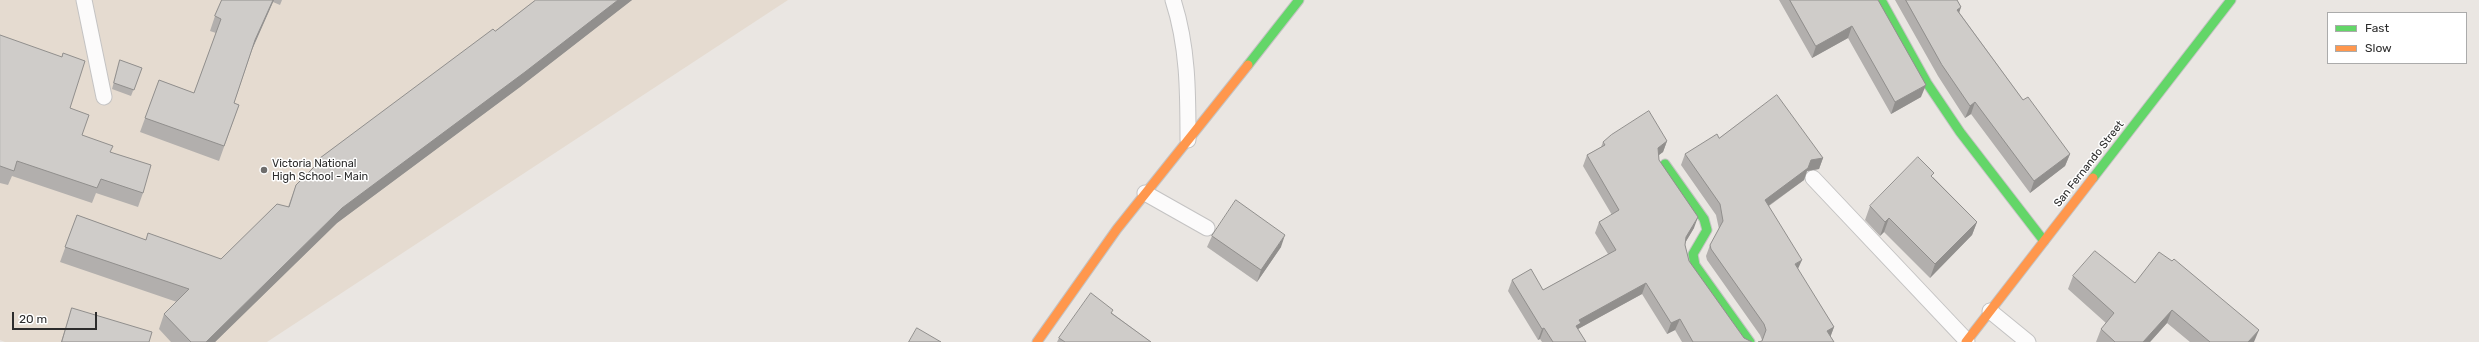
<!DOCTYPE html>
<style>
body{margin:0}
#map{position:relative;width:2479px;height:342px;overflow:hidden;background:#eae6e2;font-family:Rubik,sans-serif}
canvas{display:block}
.legend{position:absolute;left:2327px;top:12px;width:140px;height:52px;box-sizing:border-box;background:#fff;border:1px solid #ababab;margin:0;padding:5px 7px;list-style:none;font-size:12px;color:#2c2c2c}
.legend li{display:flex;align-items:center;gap:8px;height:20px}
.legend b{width:20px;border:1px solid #ababab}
.scale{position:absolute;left:12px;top:312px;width:85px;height:18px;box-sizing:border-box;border:2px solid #2c2c2c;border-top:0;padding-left:5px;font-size:12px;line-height:14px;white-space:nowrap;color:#2c2c2c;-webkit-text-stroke:3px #fff;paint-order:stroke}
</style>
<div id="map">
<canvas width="2479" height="342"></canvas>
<ul class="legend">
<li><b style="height:5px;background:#63d668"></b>Fast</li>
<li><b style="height:5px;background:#ff974d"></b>Slow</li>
</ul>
<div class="scale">20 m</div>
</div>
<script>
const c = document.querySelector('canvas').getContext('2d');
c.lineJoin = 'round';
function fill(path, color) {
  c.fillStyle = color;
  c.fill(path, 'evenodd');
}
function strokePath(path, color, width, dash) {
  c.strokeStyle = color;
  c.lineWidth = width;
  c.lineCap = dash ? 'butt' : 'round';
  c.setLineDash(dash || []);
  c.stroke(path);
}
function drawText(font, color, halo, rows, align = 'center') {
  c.font = font + ' Rubik,sans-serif';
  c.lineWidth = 3;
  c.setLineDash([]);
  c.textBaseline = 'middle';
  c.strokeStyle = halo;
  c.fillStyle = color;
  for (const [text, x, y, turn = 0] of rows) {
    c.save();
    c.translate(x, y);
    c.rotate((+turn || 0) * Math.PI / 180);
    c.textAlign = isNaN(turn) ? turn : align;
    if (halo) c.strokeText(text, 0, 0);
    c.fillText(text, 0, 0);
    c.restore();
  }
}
fill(new Path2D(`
 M 0,0 L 788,0 L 267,342 L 5,342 L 0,340 Z`), '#e5dbd0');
const lane = new Path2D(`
 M 84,0 L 104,97
 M 1173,0 C 1188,46 1188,92 1188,140
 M 1813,178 L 1967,341
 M 1145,193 L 1207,228
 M 1990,311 L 2028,342`);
const fast = new Path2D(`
 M 1881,0 L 1927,83 L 1960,132 L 2044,241
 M 1248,65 L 1299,0
 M 1665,164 L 1704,219 L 1707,230 L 1693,254 L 1695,265 L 1750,342
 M 2093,178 L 2231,0`);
const slow = new Path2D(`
 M 1037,342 L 1117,229 L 1248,65
 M 1966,342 L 2093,178`);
strokePath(lane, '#c4c3c3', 17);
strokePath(fast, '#c4c3c3', 11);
strokePath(slow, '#c4c3c3', 11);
strokePath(lane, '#fcfbfb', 15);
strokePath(fast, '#63d668', 9);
strokePath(slow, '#ff974d', 9);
fill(new Path2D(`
 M 222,0 L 282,0 L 280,5 L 273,2 L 252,50 L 234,103 L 239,105 L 219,161 L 140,132 L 159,80 L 194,93 L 216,33 L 210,31 L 215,16 Z
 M 536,0 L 632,0 L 520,87 L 337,223 L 215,342 L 171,342 L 159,329 L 164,314 L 177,302 L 60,262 L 77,215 L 146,240 L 221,259 L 288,207 L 296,185 L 318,164 L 320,158 L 495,31 Z
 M 1779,0 L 1878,0 L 1921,97 L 1891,114 L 1848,38 L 1812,58 Z
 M 1895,0 L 1957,0 L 1961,7 L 1959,12 L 2023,100 L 2070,154 L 2065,166 L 2030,193 L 1971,114 L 1965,118 L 1938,76 Z
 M 0,35 L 70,108 L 82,135 L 110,152 L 143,193 L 138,207 L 96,193 L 92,203 L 12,176 L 8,185 L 0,183 Z
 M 120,60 L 142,68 L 131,96 L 112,89 Z
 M 1719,138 L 1823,158 L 1819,169 L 1807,171 L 1804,180 L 1769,206 L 1798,270 L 1834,327 L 1830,337 L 1762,341 L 1762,340 L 1760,335 L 1707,260 L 1706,256 L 1710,245 L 1719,229 L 1716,215 L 1681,165 L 1685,154 Z
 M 1667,141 L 1663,152 L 1658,155 L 1659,160 L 1694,228 L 1685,243 L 1685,245 L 1689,261 L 1744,338 L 1752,342 L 1682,342 L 1675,330 L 1667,334 L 1642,294 L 1578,329 L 1578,330 L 1586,342 L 1542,342 L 1540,339 L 1538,340 L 1508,291 L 1512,280 L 1543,290 L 1608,254 L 1595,233 L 1599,222 L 1612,215 L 1583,166 L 1587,155 L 1601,147 L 1603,142 Z
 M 1933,177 L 1977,222 L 1972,235 L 1930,278 L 1884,232 L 1880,236 L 1865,220 L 1870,206 Z
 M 1212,236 L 1281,247 L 1257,282 L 1207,247 Z
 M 2073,276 L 2135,283 L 2254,342 L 2190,342 L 2167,323 L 2150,342 L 2096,342 L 2101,329 L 2106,323 L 2068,289 Z
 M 72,308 L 149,342 L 61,342 Z
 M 1112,313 L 1151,342 L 1057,342 L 1059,338 Z`), '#b2afad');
fill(new Path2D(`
 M 273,0 L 274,0 L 273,2 L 250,54 L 255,40 Z
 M 618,0 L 632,0 L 520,87 L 337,223 L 215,342 L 206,342 L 342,208 Z
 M 1961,7 L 1957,19 L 1957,10 Z
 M 1852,26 L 1848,38 L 1812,58 L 1816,46 Z
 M 1926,85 L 1921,97 L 1891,114 L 1895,102 Z
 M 1975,102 L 1971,114 L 1965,118 L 1970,106 Z
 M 1667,141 L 1663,152 L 1654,159 L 1658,148 Z
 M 2070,154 L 2065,166 L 2030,193 L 2034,181 Z
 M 1823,158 L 1819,169 L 1807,171 L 1804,180 L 1761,211 L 1765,200 L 1811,160 Z
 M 1698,217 L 1694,228 L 1682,248 L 1686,237 Z
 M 1889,218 L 1884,232 L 1880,236 L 1885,222 Z
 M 1977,222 L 1972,235 L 1930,278 L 1935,264 Z
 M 1285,235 L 1281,247 L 1257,282 L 1261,270 Z
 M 1802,260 L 1797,271 L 1795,264 Z
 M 1646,283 L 1642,294 L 1578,329 L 1577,334 L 1576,326 L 1579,320 Z
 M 2172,310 L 2167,323 L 2150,342 L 2143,342 Z
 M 1680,319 L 1675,330 L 1667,334 L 1671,323 Z
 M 1834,327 L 1830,338 L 1827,331 Z
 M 1544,328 L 1540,339 L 1538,340 L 1542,329 Z
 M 2259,330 L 2254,342 L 2248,342 Z`), '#918f8d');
const building = new Path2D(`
 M 222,0 L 273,0 L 255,40 L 234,103 L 239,105 L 224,146 L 145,118 L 159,80 L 194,93 L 221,19 L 215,16 Z
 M 536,0 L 618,0 L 525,72 L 342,208 L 206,342 L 191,342 L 164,314 L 189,289 L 65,247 L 77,215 L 146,240 L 148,233 L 221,259 L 277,204 L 289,207 L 296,185 L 321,160 L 320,158 L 493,29 L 495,31 Z
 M 1790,0 L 1878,0 L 1926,85 L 1895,102 L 1852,26 L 1816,46 Z
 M 1906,0 L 1957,0 L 1961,7 L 1957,10 L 2023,100 L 2028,97 L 2070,154 L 2034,181 L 1975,102 L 1970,106 L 1942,65 Z
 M 0,35 L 62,57 L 63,53 L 85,61 L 70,108 L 89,115 L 82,135 L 113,146 L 110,152 L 151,165 L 143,193 L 101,179 L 97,188 L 17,161 L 14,171 L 0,166 Z
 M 120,60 L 142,68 L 134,90 L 114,83 Z
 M 1777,95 L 1823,158 L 1811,160 L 1808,168 L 1765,200 L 1802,260 L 1795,264 L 1834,327 L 1827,331 L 1834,342 L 1758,342 L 1762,341 L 1766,330 L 1764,324 L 1711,249 L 1710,245 L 1723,221 L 1720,204 L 1685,154 L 1717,134 L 1719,138 Z
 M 1649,111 L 1667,141 L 1658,148 L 1659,160 L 1698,217 L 1686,237 L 1685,245 L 1689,261 L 1744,338 L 1752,342 L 1693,342 L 1680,319 L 1671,323 L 1646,283 L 1579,320 L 1581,323 L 1576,326 L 1586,342 L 1553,342 L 1544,328 L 1542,329 L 1512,280 L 1531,269 L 1543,290 L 1616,250 L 1599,222 L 1619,210 L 1587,155 L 1605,145 L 1603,142 L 1611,135 Z
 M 1918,157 L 1934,173 L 1931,176 L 1977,222 L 1935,264 L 1889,218 L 1885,222 L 1870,206 Z
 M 1236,200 L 1285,235 L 1261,270 L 1212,236 Z
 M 2095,251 L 2135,283 L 2159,252 L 2172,261 L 2174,259 L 2259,330 L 2248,342 L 2210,342 L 2172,310 L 2143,342 L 2115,342 L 2101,329 L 2114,313 L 2073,276 Z
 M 1091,293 L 1113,310 L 1111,313 L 1151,342 L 1065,342 L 1059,338 Z
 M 72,308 L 152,332 L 149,342 L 62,342 Z
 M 917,328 L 941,342 L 909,342 Z`);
fill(building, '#cfccc9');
strokePath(building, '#918f8d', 1);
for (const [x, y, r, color] of [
 [264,170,4,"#6e6d6c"]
]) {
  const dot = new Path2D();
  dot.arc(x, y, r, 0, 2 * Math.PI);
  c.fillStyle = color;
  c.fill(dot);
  strokePath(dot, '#fff', 1.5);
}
drawText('11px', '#2c2c2c', '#fff', [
 ["Victoria National",272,164],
 ["High School - Main",272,177]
], 'left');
drawText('11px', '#2c2c2c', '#fff', [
 ["San Fernando Street",2089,164,-52]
]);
</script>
